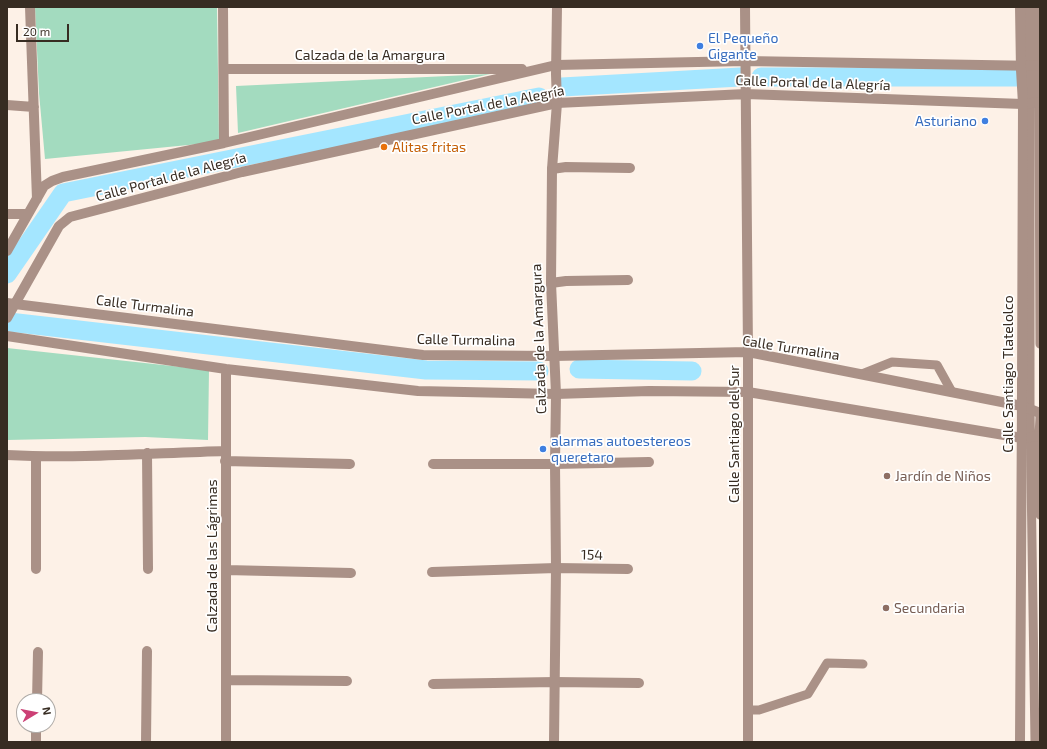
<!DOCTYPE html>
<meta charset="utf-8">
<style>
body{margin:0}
#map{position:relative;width:1047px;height:749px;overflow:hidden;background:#fdf1e7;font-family:"Exo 2",sans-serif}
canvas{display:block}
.frame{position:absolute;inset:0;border:8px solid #372c22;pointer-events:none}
.north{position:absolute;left:16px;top:693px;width:40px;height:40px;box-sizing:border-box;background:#fff;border:1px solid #afaba7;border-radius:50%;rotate:80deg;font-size:11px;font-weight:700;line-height:16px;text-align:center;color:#372c22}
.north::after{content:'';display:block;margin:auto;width:14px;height:18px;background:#cc4075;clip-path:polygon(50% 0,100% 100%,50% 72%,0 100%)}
.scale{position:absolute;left:16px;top:24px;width:53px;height:18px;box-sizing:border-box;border:2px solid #372c22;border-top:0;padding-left:5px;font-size:12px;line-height:14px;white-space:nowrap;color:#372c22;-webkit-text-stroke:3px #fff;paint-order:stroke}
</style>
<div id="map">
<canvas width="1047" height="749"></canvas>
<div class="frame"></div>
<div class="north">N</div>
<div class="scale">20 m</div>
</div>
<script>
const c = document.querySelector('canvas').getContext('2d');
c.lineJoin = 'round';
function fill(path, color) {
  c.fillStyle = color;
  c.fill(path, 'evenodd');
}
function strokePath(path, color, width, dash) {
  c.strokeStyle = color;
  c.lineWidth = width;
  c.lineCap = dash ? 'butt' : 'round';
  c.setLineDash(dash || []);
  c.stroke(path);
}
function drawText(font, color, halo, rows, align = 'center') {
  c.font = font + ' "Exo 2",sans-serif';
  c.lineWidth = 3.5;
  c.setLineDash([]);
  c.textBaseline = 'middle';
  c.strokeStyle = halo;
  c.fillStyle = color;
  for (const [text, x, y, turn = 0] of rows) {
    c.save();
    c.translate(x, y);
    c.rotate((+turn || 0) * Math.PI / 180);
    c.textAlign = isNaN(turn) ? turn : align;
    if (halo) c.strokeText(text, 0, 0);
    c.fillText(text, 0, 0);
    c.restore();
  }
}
fill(new Path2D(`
 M 35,7 L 217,7 L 219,142 L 45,159 L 39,93 Z
 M 490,74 L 238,133 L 236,86 Z
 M 7,348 L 209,370 L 208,440 L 145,437 L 7,440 Z`), '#a3dbbf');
strokePath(new Path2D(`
 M 761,77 L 1040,77
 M 562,87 L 740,77
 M 7,274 L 63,193 L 539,97
 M 9,322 L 426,370 L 539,371
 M 579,369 L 692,371`), '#a4e6ff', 19);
strokePath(new Path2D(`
 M 1029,7 L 1030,103 L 1030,410 L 1035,742
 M 1037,7 L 1039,102 L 1040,344
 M 862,374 L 892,362 L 937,365 L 952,392
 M 1040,417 L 1039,436 L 1040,515
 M 748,710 L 759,710 L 808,694 L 827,663 L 863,664`), '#aa9187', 9);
strokePath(new Path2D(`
 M 30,7 L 37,199
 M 223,7 L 224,143
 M 745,7 L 748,352 L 748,742
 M 224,69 L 522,69
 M 7,105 L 34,107
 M 552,169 L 566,167 L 630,168
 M 7,214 L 28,214
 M 7,251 L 44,186 L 52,181 L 63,177 L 224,143 L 556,65 L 745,61 L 1040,66
 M 551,283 L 566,281 L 628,280
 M 7,303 L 423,355 L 554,356 L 748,352 L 1022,406 L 1040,413
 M 7,318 L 59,226 L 70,217 L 242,172 L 557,103 L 746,94 L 1023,104 L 1040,102
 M 7,336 L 226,369 L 418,391 L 556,394 L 649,391 L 748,392 L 1022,438 L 1040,436
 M 226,369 L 226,742
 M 147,453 L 148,569
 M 7,455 C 80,459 153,453 226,451
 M 225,461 L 350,464
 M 433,464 L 555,464 L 649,462
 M 36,569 L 36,457
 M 226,570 L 351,573
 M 432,572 L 556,568 L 628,569
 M 227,680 L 347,681
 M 433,684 L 555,682 L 639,683
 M 37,701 L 38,652
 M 36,742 L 36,725
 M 146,742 L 147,651`), '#aa9187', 10);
strokePath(new Path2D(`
 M 1020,7 L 1021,70 L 1023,104 C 1022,317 1022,529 1020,742
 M 554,742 L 556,568 L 555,464 L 556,394 L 551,283 L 552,169 L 557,103 L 556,74 L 557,7`), '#aa9187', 10);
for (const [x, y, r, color] of [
 [700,46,4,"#3f7fe0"],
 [985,121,4,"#3f7fe0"],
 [384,147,4,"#e8710a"],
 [543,449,4,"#3f7fe0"],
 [887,476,4,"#8d6e63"],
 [886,608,4,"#8d6e63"]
]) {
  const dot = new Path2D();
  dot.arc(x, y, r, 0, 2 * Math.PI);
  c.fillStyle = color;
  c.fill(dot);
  strokePath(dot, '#fff', 1.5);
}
drawText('14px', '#366cbe', '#fff', [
 ["El Pequeño",708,38],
 ["Gigante",708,54],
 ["Asturiano",977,121,"right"],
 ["alarmas autoestereos",551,441],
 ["queretaro",551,457]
], 'left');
drawText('14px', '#372c22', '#fff', [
 ["Calzada de la Amargura",370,55],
 ["Calle Portal de la Alegría",813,83,2],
 ["Calle Portal de la Alegría",488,105,-11],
 ["Calle Portal de la Alegría",171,177,-15],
 ["Calle Turmalina",145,306,7],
 ["Calzada de la Amargura",539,339,-92],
 ["Calle Turmalina",466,340,1],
 ["Calle Turmalina",791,348,9],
 ["Calle Santiago Tlatelolco",1008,374,-90],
 ["Calle Santiago del Sur",734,434,-90],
 ["154",592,555,1],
 ["Calzada de las Lágrimas",212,556,-90]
]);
drawText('14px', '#c56008', '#fff', [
 ["Alitas fritas",392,147]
], 'left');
drawText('14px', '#785e54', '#fff', [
 ["Jardín de Niños",895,476],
 ["Secundaria",894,608]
], 'left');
</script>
